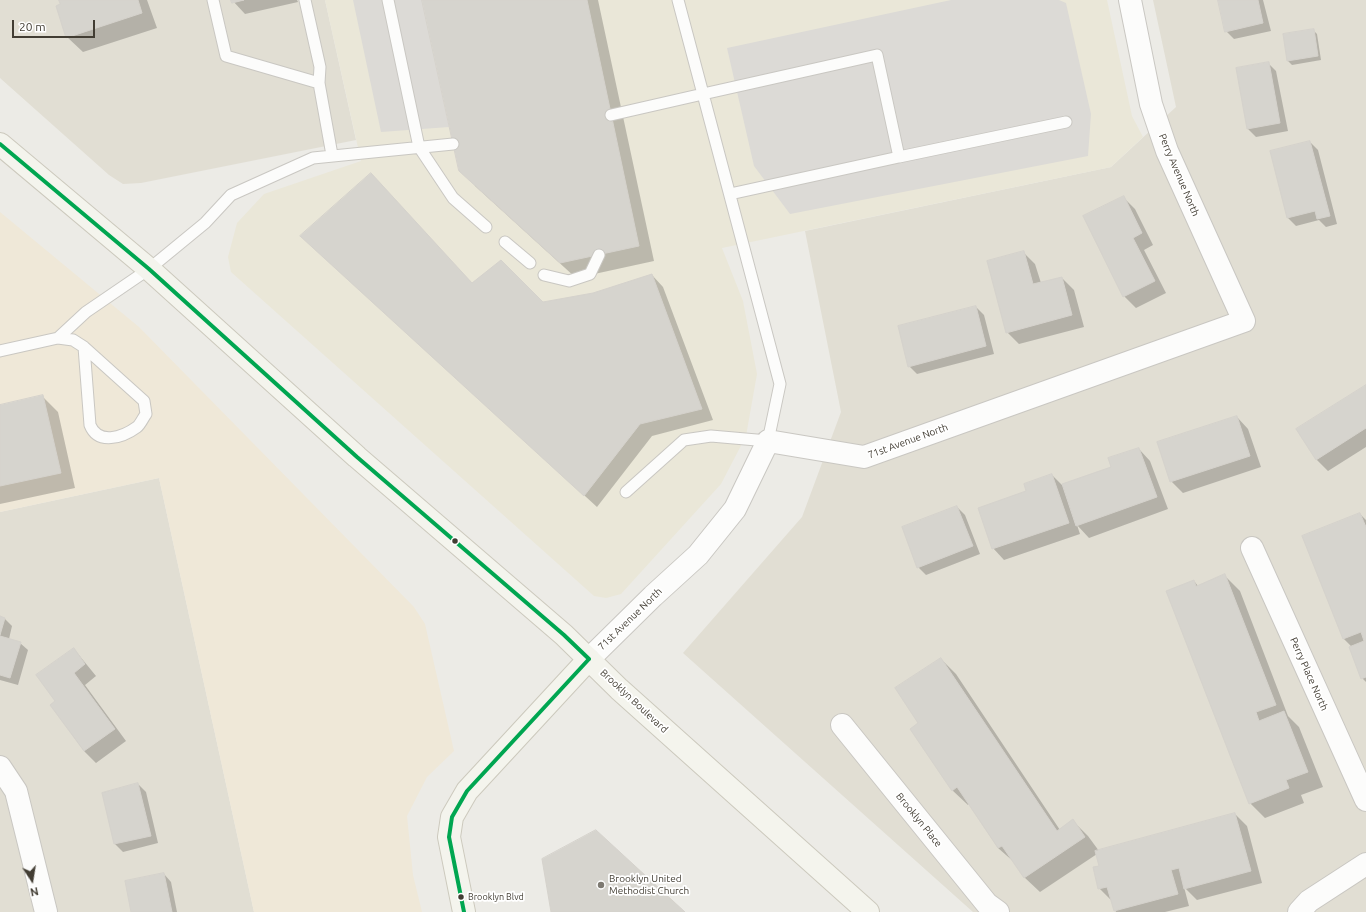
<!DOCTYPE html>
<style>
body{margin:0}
#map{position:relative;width:1366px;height:912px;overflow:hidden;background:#ecebe6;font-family:Ubuntu,sans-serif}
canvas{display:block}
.north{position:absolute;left:12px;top:860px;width:40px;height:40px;-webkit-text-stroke:3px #fff;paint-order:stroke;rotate:168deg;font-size:11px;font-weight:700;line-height:16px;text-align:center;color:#423d33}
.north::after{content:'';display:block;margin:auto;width:14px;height:18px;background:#423d33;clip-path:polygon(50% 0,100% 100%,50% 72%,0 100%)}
.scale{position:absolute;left:12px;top:20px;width:83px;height:18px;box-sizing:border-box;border:2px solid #423d33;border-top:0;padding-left:5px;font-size:12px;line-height:14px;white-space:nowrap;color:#423d33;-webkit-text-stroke:3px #fff;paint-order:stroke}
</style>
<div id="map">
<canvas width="1366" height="912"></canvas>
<div class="north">N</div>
<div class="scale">20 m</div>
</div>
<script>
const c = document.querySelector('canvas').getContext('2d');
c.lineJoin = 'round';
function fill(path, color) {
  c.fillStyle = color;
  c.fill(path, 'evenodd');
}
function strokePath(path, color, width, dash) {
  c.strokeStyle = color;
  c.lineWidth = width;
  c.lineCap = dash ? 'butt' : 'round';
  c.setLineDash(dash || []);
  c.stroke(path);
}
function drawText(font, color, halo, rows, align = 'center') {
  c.font = font + ' Ubuntu,sans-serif';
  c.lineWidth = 3.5;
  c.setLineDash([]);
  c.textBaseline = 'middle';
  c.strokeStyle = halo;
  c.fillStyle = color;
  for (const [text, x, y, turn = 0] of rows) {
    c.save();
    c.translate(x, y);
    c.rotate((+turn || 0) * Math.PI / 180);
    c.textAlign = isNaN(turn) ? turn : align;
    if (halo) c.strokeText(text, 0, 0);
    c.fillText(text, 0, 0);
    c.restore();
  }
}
fill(new Path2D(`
 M 0,0 L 325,0 L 356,140 L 141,183 L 123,184 L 109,175 L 0,78 Z
 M 1153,0 L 1366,0 L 1366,912 L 973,912 L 683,653 L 802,517 L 841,412 L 805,231 L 1111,167 L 1176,107 Z
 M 159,478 L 254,912 L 0,912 L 0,512 Z`), '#e1ded3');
fill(new Path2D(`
 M 0,212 L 139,327 L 414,607 L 425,624 L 454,751 L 427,777 L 407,816 L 413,875 L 422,912 L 254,912 L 159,478 L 0,512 Z`), '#efe8d8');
fill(new Path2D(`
 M 325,0 L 1107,0 L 1132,116 L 1143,137 L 1111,167 L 722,248 L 743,301 L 757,374 L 746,436 L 721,484 L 621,594 L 606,598 L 594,596 L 231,272 L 228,257 L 237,223 L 264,194 L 361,161 Z`), '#eae7d8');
fill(new Path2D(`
 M 353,0 L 422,0 L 449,127 L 381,132 Z
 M 951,0 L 1059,0 L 1066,3 L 1091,114 L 1088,156 L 790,214 L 754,166 L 727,48 Z`), '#dcdad6');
fill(new Path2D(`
 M 60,0 L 147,0 L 157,28 L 83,52 L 67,37 Z
 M 232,0 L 297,0 L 298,2 L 245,14 Z
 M 423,0 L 598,0 L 654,261 L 576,278 L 475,186 Z
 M 1219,0 L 1263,0 L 1271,31 L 1234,39 L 1226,31 Z
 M 1313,30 L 1317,34 L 1321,60 L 1292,65 L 1288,61 L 1284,35 Z
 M 1268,63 L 1276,71 L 1288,131 L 1256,137 L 1248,129 L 1237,69 Z
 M 1310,142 L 1318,150 L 1337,224 L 1326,227 L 1319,220 L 1296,226 L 1288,218 L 1271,152 Z
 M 1123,197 L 1135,209 L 1153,245 L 1144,250 L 1166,293 L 1136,308 L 1124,296 Z
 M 313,247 L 473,284 L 543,303 L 593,294 L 652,275 L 663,287 L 713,420 L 652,436 L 597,507 Z
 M 1023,252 L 1035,264 L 1041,283 L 1062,278 L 1074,290 L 1084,327 L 1019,344 L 1007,332 Z
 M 976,307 L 984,315 L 994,354 L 917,374 L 909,366 Z
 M 1366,386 L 1366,447 L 1328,471 L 1316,459 Z
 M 43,397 L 58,412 L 75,488 L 0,504 L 0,406 Z
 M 1237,417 L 1248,429 L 1261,467 L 1183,493 L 1171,481 Z
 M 1139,449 L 1150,461 L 1168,509 L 1089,538 L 1077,525 L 1080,534 L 1004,560 L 993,548 L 1027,492 L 1052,475 L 1062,485 L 1112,467 Z
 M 957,507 L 965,515 L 980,554 L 926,575 L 918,567 Z
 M 1360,514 L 1366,520 L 1366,682 L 1362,678 L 1352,647 L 1343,638 Z
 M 1224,575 L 1240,591 L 1288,716 L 1299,727 L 1323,787 L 1301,795 L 1304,803 L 1265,818 L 1250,803 L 1194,581 L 1198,586 Z
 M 0,617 L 4,618 L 12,626 L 9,639 L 20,643 L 28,650 L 18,685 L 0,680 Z
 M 74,649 L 96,676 L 85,685 L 126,741 L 96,763 L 84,751 L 51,705 L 57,701 Z
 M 941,659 L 956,674 L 1060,830 L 1073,821 L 1088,836 L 1099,851 L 1235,814 L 1247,826 L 1262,883 L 1197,900 L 1184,887 L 1189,906 L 1165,912 L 1116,912 L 1111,900 L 1099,888 L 1100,866 L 1097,854 L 1040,892 L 1024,877 L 1014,862 L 998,848 L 969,804 L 968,805 L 952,790 L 920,723 Z
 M 138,784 L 146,792 L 158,843 L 123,852 L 115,844 L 103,793 Z
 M 164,874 L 171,882 L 177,912 L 132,912 Z`), '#0003');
const building = new Path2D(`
 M 59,0 L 138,0 L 142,13 L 66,38 L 56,6 L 60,4 Z
 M 231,0 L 244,0 L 232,3 Z
 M 422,0 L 587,0 L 639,246 L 560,263 L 459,171 Z
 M 1218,0 L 1258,0 L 1263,23 L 1225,32 Z
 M 1314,29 L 1318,56 L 1287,61 L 1283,34 Z
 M 1269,62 L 1280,123 L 1247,129 L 1236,68 Z
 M 1310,141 L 1330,216 L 1317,219 L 1315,211 L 1287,218 L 1270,151 Z
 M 371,173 L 472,283 L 501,260 L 543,302 L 593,293 L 652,274 L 702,409 L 640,424 L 584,496 L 300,236 Z
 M 1124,196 L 1142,233 L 1133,238 L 1155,281 L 1123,297 L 1083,216 Z
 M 1024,251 L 1033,284 L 1062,277 L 1072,315 L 1006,333 L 987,261 Z
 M 976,306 L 986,346 L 908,367 L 898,326 Z
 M 1366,385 L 1366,428 L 1316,460 L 1296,429 Z
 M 43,395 L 61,473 L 0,486 L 0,405 Z
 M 1237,416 L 1250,456 L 1170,482 L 1157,442 Z
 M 1139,448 L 1157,497 L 1076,526 L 1062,484 L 1111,467 L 1108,458 Z
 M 1052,474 L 1069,523 L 992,549 L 978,508 L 1026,491 L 1024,484 Z
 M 957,506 L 973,546 L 917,568 L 902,527 Z
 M 1360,513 L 1366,527 L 1366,677 L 1361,679 L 1349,647 L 1364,641 L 1361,632 L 1343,639 L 1302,536 Z
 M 1225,574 L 1276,705 L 1256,712 L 1259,721 L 1284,711 L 1308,772 L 1286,780 L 1289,788 L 1249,804 L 1166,591 L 1194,580 L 1196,586 Z
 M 0,616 L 5,618 L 0,635 Z
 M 0,636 L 21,642 L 10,678 L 0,675 Z
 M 74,648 L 85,664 L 74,673 L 115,729 L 84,751 L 50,705 L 55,701 L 36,675 Z
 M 941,658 L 1057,831 L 1073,819 L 1085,837 L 1024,878 L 1002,846 L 998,848 L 957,787 L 952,791 L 910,729 L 918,723 L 895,688 Z
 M 138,783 L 151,836 L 114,844 L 102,793 Z
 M 1235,813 L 1251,871 L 1184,889 L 1179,868 L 1171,870 L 1178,894 L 1114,911 L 1107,887 L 1098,889 L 1093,867 L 1099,866 L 1095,851 Z
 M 596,830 L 685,912 L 551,912 L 542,859 Z
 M 164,873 L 172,912 L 131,912 L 125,881 Z`);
fill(building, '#d6d4ce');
strokePath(building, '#d5d2cc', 1);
const lane = new Path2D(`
 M 213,0 L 226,56 L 319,83
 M 305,0 L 320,67 L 319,83 L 332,155
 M 388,0 L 419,147 L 453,198 L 486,227
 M 611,115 L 703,94 L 678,0
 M 899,157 L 1066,122
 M 505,242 L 530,263
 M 544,275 L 569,281 L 590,274 L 599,255
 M 58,338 L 86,312 L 149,269 L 205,223 L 231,195 L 313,158 L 453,144
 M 0,351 L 58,338 L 73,340 L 84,347 L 144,401 L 146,414 C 143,418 140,425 137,427 C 122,438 98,445 90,425 L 84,347
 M 626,492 L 684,440 L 711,436 L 768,441 L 780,384 L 703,94 L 877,55 L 899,157 L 730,194`);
const street = new Path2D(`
 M 1252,548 L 1366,800
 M 589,659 L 653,596 L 698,555 L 735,509 L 768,441 L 864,457 L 1244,321 L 1167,151 L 1151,104 L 1130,0
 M 842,725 L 987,904 L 998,912
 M 0,767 L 16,791 L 46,912
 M 1299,912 L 1309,901 L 1366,864`);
const secondary = new Path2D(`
 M 0,144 L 149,269 L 357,457 L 564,635 L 619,689 L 868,912
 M 464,912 L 449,837 L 452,817 L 467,791 L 589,659`);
strokePath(lane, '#c9c7c2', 13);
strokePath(street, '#c9c7c2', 24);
strokePath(secondary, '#ccc9bd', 24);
strokePath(lane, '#fcfcfb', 11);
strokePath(street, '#fcfcfb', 22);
strokePath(secondary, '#f4f4ed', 22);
strokePath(new Path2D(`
 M 0,144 L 149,269 L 357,457 L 564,635 L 589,659
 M 464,912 L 449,837 L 452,817 L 467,791 L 589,659`), '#00a651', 4);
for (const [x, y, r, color] of [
 [455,541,3.5,"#423d33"],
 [601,885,4,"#7e7a72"],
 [461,897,3.5,"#423d33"]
]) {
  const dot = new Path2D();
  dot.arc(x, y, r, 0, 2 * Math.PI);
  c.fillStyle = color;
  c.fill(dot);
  strokePath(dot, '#fff', 1.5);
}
drawText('9px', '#423d33', '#fff', [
 ["Brooklyn Blvd",468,897]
], 'left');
drawText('10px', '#423d33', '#fff', [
 ["Perry Avenue North",1179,175,67],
 ["71st Avenue North",908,441,-20],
 ["71st Avenue North",630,619,-44],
 ["Perry Place North",1309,674,66],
 ["Brooklyn Boulevard",634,701,43],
 ["Brooklyn Place",919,820,51]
]);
drawText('10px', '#423d33', '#fff', [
 ["Brooklyn United",609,879],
 ["Methodist Church",609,891]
], 'left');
</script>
